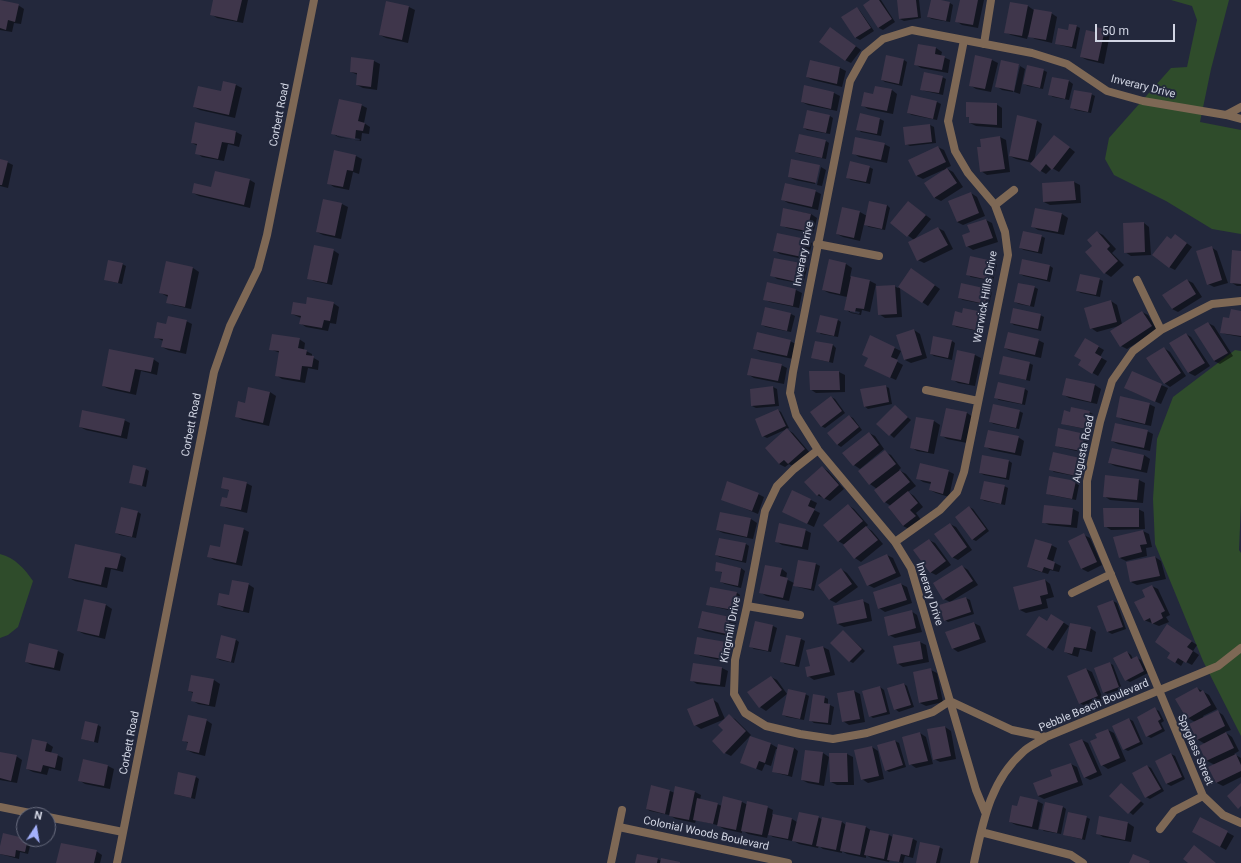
<!DOCTYPE html>
<style>
body{margin:0}
#map{position:relative;width:1241px;height:863px;overflow:hidden;background:#23283c;font-family:Roboto,sans-serif}
canvas{display:block}
.north{position:absolute;left:16px;top:807px;width:40px;height:40px;box-sizing:border-box;background:#23283c;border:1px solid #696d7f;border-radius:50%;rotate:12deg;font-size:11px;font-weight:700;line-height:16px;text-align:center;color:#d1d5e3}
.north::after{content:'';display:block;margin:auto;width:14px;height:18px;background:#a4b1fc;clip-path:polygon(50% 0,100% 100%,50% 72%,0 100%)}
.scale{position:absolute;left:1095px;top:24px;width:80px;height:18px;box-sizing:border-box;border:2px solid #d1d5e3;border-top:0;padding-left:5px;font-size:12px;line-height:14px;white-space:nowrap;color:#d1d5e3;-webkit-text-stroke:3px #23283c;paint-order:stroke}
</style>
<div id="map">
<canvas width="1241" height="863"></canvas>
<div class="north">N</div>
<div class="scale">50 m</div>
</div>
<script>
const c = document.querySelector('canvas').getContext('2d');
c.lineJoin = 'round';
function fill(path, color) {
  c.fillStyle = color;
  c.fill(path, 'evenodd');
}
function strokePath(path, color, width, dash) {
  c.strokeStyle = color;
  c.lineWidth = width;
  c.lineCap = dash ? 'butt' : 'round';
  c.setLineDash(dash || []);
  c.stroke(path);
}
function drawText(font, color, halo, rows, align = 'center') {
  c.font = font + ' Roboto,sans-serif';
  c.lineWidth = 4;
  c.setLineDash([]);
  c.textBaseline = 'middle';
  c.strokeStyle = halo;
  c.fillStyle = color;
  for (const [text, x, y, turn = 0] of rows) {
    c.save();
    c.translate(x, y);
    c.rotate((+turn || 0) * Math.PI / 180);
    c.textAlign = isNaN(turn) ? turn : align;
    if (halo) c.strokeText(text, 0, 0);
    c.fillText(text, 0, 0);
    c.restore();
  }
}
fill(new Path2D(`
 M 1171,0 L 1229,0 L 1211,69 L 1200,122 L 1241,130 L 1241,234 L 1212,229 L 1166,201 L 1114,175 L 1105,159 L 1109,138 L 1171,68 L 1187,67 L 1197,20 L 1192,6 Z
 M 1235,350 L 1241,351 L 1241,504 L 1239,550 L 1241,553 L 1241,736 L 1203,661 L 1155,544 L 1153,499 L 1157,439 L 1173,397 Z
 M 0,554 C 15,558 24,568 33,581 L 18,627 L 8,635 L 0,638 Z`), '#2f4c2b');
fill(new Path2D(`
 M 214,0 L 248,0 L 243,23 L 217,18 L 211,14 Z
 M 872,0 L 881,0 L 895,22 L 883,30 L 879,28 L 864,5 Z
 M 898,0 L 919,0 L 921,18 L 904,21 L 900,19 Z
 M 932,0 L 950,3 L 953,5 L 950,22 L 932,19 L 928,17 Z
 M 961,0 L 984,0 L 978,28 L 962,25 L 956,21 Z
 M 0,1 L 18,5 L 24,9 L 21,24 L 14,23 L 12,32 L 0,30 Z
 M 387,2 L 409,7 L 415,10 L 408,43 L 386,38 L 380,35 Z
 M 1011,3 L 1028,6 L 1035,11 L 1051,13 L 1057,17 L 1052,43 L 1035,39 L 1028,35 L 1027,39 L 1011,35 L 1005,32 Z
 M 857,8 L 860,11 L 874,31 L 860,40 L 856,38 L 843,17 Z
 M 1076,26 L 1080,28 L 1076,49 L 1060,45 L 1056,43 L 1069,31 Z
 M 1104,30 L 1110,34 L 1104,64 L 1087,60 L 1081,57 Z
 M 836,32 L 861,50 L 851,63 L 845,60 Z
 M 936,48 L 942,52 L 941,56 L 950,60 L 948,73 L 921,68 L 915,64 Z
 M 904,60 L 907,62 L 902,86 L 885,82 L 882,80 Z
 M 992,60 L 998,63 L 991,92 L 976,89 L 970,85 Z
 M 374,61 L 380,64 L 377,90 L 363,88 L 357,85 L 358,75 L 351,72 Z
 M 811,61 L 840,68 L 846,71 L 842,87 L 813,80 L 807,77 Z
 M 1002,62 L 1020,66 L 1018,66 L 1013,92 L 1002,90 L 996,86 Z
 M 1020,66 L 1025,69 L 1020,94 L 1014,92 Z
 M 1043,70 L 1047,72 L 1043,89 L 1028,86 L 1024,84 Z
 M 942,77 L 946,79 L 943,95 L 925,91 L 921,89 Z
 M 1053,78 L 1069,81 L 1073,84 L 1069,100 L 1053,97 L 1050,95 Z
 M 236,85 L 242,88 L 235,118 L 200,110 L 194,107 Z
 M 805,86 L 834,93 L 840,96 L 837,111 L 808,105 L 802,102 Z
 M 892,90 L 897,94 L 893,114 L 868,109 L 862,105 L 874,95 Z
 M 1091,94 L 1095,96 L 1091,113 L 1075,110 L 1072,107 Z
 M 911,96 L 937,102 L 941,104 L 937,120 L 912,115 L 908,113 Z
 M 996,104 L 1002,108 L 1002,128 L 976,126 L 970,123 L 970,118 L 967,116 Z
 M 361,105 L 367,108 L 364,123 L 370,127 L 369,134 L 362,133 L 361,141 L 338,137 L 332,133 ZM 337,134 L 360,139 L 359,141 L 337,136 Z
 M 861,115 L 880,119 L 884,121 L 881,136 L 861,132 L 858,129 Z
 M 830,116 L 833,118 L 830,134 L 807,130 L 804,128 Z
 M 1036,120 L 1042,124 L 1034,161 L 1060,140 L 1075,152 L 1059,172 L 1052,168 L 1046,174 L 1041,171 L 1033,163 L 1016,159 L 1010,156 Z
 M 196,123 L 236,132 L 242,135 L 239,147 L 228,144 L 224,161 L 202,157 L 197,153 L 198,146 L 192,143 Z
 M 930,125 L 934,127 L 936,143 L 910,146 L 906,144 L 904,128 Z
 M 1000,137 L 1006,140 L 1010,172 L 987,175 L 981,171 L 982,148 L 981,139 Z
 M 826,141 L 829,143 L 826,159 L 800,154 L 796,152 Z
 M 884,144 L 890,147 L 887,163 L 859,157 L 853,153 Z
 M 938,147 L 944,150 L 951,166 L 946,168 L 953,172 L 963,187 L 941,201 L 935,198 L 925,183 L 944,171 L 943,170 L 923,179 L 917,176 L 910,160 Z
 M 335,151 L 356,156 L 362,159 L 359,174 L 353,172 L 349,190 L 334,187 L 328,183 Z
 M 0,160 L 7,162 L 13,165 L 8,188 L 0,186 Z
 M 792,160 L 820,167 L 819,167 L 815,184 L 795,180 L 789,177 Z
 M 821,167 L 826,170 L 822,186 L 817,185 Z
 M 869,167 L 873,169 L 870,184 L 851,180 L 848,178 Z
 M 250,180 L 255,183 L 250,208 L 199,196 L 193,193 Z
 M 1074,182 L 1080,185 L 1081,203 L 1050,205 L 1044,202 L 1043,184 Z
 M 815,191 L 821,194 L 818,210 L 788,203 L 783,200 Z
 M 971,193 L 977,197 L 985,216 L 963,225 L 957,222 Z
 M 908,202 L 931,219 L 914,240 L 891,223 Z
 M 342,204 L 348,207 L 341,239 L 323,235 L 317,232 Z
 M 887,205 L 890,208 L 885,230 L 869,227 L 864,224 L 860,241 L 843,237 L 837,234 L 860,212 L 867,216 Z
 M 784,209 L 811,214 L 817,218 L 813,234 L 787,228 L 781,225 Z
 M 1036,209 L 1062,214 L 1068,218 L 1064,235 L 1038,230 L 1032,226 Z
 M 986,220 L 992,223 L 998,242 L 973,250 L 967,246 L 971,233 Z
 M 1144,223 L 1149,227 L 1151,255 L 1131,256 L 1125,252 Z
 M 938,228 L 944,231 L 953,249 L 924,263 L 918,260 Z
 M 1097,232 L 1103,235 L 1116,249 L 1112,253 L 1124,265 L 1111,277 L 1105,273 L 1087,252 L 1093,246 Z
 M 778,234 L 806,240 L 812,243 L 808,260 L 780,254 L 774,250 Z
 M 1041,236 L 1045,238 L 1042,254 L 1024,250 L 1020,248 Z
 M 1181,239 L 1192,247 L 1175,270 L 1169,267 L 1172,240 Z
 M 1211,247 L 1217,251 L 1228,283 L 1214,287 L 1208,284 Z
 M 333,250 L 339,254 L 332,285 L 314,281 L 308,278 Z
 M 1241,252 L 1241,286 L 1237,286 L 1232,283 Z
 M 971,257 L 993,262 L 997,264 L 993,281 L 971,277 L 967,274 Z
 M 775,259 L 801,264 L 807,268 L 803,284 L 777,279 L 772,275 Z
 M 830,261 L 846,264 L 852,268 L 850,277 L 870,281 L 876,284 L 870,312 L 862,310 L 861,315 L 851,313 L 845,309 L 847,297 L 829,293 L 823,290 ZM 850,310 L 860,312 L 859,314 L 850,312 Z
 M 167,263 L 193,268 L 199,272 L 191,309 L 173,305 L 167,302 L 168,297 L 161,293 Z
 M 122,264 L 126,266 L 122,284 L 109,281 L 105,279 Z
 M 1050,266 L 1053,268 L 1050,282 L 1024,276 L 1020,274 Z
 M 912,269 L 940,289 L 928,306 L 900,287 L 902,317 L 885,318 L 879,314 L 894,286 L 898,288 Z
 M 1099,279 L 1103,281 L 1100,297 L 1081,293 L 1077,291 Z
 M 1187,280 L 1193,283 L 1202,297 L 1178,312 L 1172,309 Z
 M 768,284 L 796,290 L 802,293 L 799,308 L 770,302 L 764,299 Z
 M 962,284 L 988,290 L 992,292 L 989,305 L 963,300 L 959,298 Z
 M 1034,287 L 1038,289 L 1034,307 L 1019,304 L 1015,302 Z
 M 1111,301 L 1117,305 L 1122,324 L 1142,312 L 1148,315 L 1157,330 L 1127,349 L 1121,346 L 1119,326 L 1097,332 L 1091,328 Z
 M 333,303 L 339,307 L 336,324 L 330,323 L 328,331 L 306,327 L 300,323 L 301,318 L 292,314 L 307,305 Z
 M 765,309 L 791,314 L 795,316 L 791,332 L 766,327 L 762,325 Z
 M 1241,312 L 1241,337 L 1225,334 L 1221,332 L 1230,319 Z
 M 983,313 L 986,315 L 983,332 L 957,327 L 953,325 L 963,314 Z
 M 1040,315 L 1044,317 L 1041,331 L 1014,325 L 1011,323 Z
 M 838,320 L 841,322 L 838,337 L 821,334 L 818,331 Z
 M 186,321 L 192,324 L 186,354 L 168,350 L 162,347 L 163,341 L 155,337 L 167,325 Z
 M 1208,323 L 1214,326 L 1233,356 L 1220,364 L 1214,361 Z
 M 914,330 L 920,334 L 927,358 L 911,363 L 905,360 Z
 M 1186,334 L 1191,337 L 1210,366 L 1195,376 L 1189,373 L 1170,344 Z
 M 871,337 L 901,351 L 896,361 L 903,365 L 896,380 L 871,369 L 868,358 Z
 M 299,339 L 305,343 L 304,350 L 312,354 L 312,357 L 319,361 L 318,370 L 308,368 L 305,383 L 282,379 L 276,375 L 280,353 L 270,349 Z
 M 1085,339 L 1104,350 L 1100,357 L 1107,361 L 1098,376 L 1079,365 L 1082,360 Z
 M 1038,340 L 1044,343 L 1041,358 L 1011,351 L 1005,348 Z
 M 790,341 L 796,344 L 793,359 L 760,352 L 754,348 Z
 M 952,341 L 955,343 L 952,360 L 934,356 L 931,354 Z
 M 833,345 L 836,348 L 833,363 L 816,359 L 812,357 Z
 M 1164,348 L 1170,352 L 1186,376 L 1170,387 L 1164,383 Z
 M 958,351 L 975,355 L 981,358 L 975,386 L 958,383 L 952,379 Z
 M 153,359 L 159,363 L 157,375 L 141,371 L 136,395 L 109,389 L 103,386 Z
 M 1029,363 L 1033,365 L 1030,381 L 1004,375 L 1000,373 Z
 M 781,365 L 787,368 L 784,384 L 754,378 L 749,375 Z
 M 810,372 L 839,372 L 845,375 L 845,392 L 816,393 L 810,389 Z
 M 1132,372 L 1168,388 L 1161,404 L 1131,391 Z
 M 1095,385 L 1101,389 L 1097,404 L 1069,398 L 1064,395 Z
 M 885,386 L 889,388 L 892,404 L 868,409 L 864,406 Z
 M 773,387 L 777,389 L 779,406 L 756,408 L 752,406 Z
 M 1025,389 L 1028,391 L 1025,405 L 999,400 L 995,397 Z
 M 270,392 L 276,396 L 269,426 L 242,420 L 236,416 L 245,404 Z
 M 831,397 L 835,399 L 845,413 L 825,428 L 821,426 Z
 M 1149,404 L 1155,407 L 1151,426 L 1123,420 L 1117,416 Z
 M 895,406 L 911,420 L 894,438 L 878,424 Z
 M 947,409 L 967,413 L 973,417 L 967,443 L 947,439 L 941,435 Z
 M 778,410 L 781,412 L 789,428 L 767,438 L 763,436 Z
 M 1019,411 L 1023,413 L 1019,429 L 994,424 L 990,422 Z
 M 1089,412 L 1093,414 L 1090,430 L 1066,425 L 1062,423 L 1071,413 Z
 M 849,416 L 853,418 L 862,430 L 841,447 L 838,445 L 828,433 Z
 M 917,418 L 934,421 L 940,425 L 934,454 L 917,451 L 911,447 Z
 M 124,420 L 130,423 L 127,439 L 86,430 L 80,427 Z
 M 788,430 L 793,433 L 810,453 L 794,467 L 789,464 L 785,467 L 779,464 Z
 M 1147,431 L 1153,434 L 1150,451 L 1118,444 L 1112,441 Z
 M 869,433 L 875,436 L 884,449 L 860,469 L 854,465 Z
 M 1085,435 L 1088,437 L 1085,453 L 1059,447 L 1056,445 Z
 M 1018,437 L 1024,441 L 1021,456 L 991,450 L 985,446 Z
 M 885,452 L 891,455 L 901,468 L 899,470 L 906,474 L 916,486 L 908,492 L 914,496 L 923,507 L 916,513 L 921,520 L 909,529 L 903,526 L 889,508 L 891,506 L 885,502 L 877,489 L 870,484 Z
 M 1144,455 L 1150,459 L 1147,473 L 1115,466 L 1109,463 Z
 M 1080,459 L 1083,461 L 1080,477 L 1054,472 L 1051,469 Z
 M 1009,461 L 1012,463 L 1009,480 L 984,475 L 980,473 Z
 M 823,468 L 828,471 L 844,489 L 830,501 L 817,495 Z
 M 146,469 L 149,471 L 146,487 L 130,483 Z
 M 948,471 L 954,474 L 949,497 L 936,493 L 930,490 L 931,484 L 923,482 L 917,478 Z
 M 1139,480 L 1145,483 L 1143,503 L 1110,500 L 1104,496 Z
 M 1075,482 L 1079,485 L 1076,500 L 1050,495 L 1047,493 Z
 M 246,483 L 252,486 L 247,513 L 227,508 L 221,505 L 228,499 L 230,491 L 222,487 Z
 M 1004,486 L 1008,488 L 1005,505 L 985,501 L 981,499 Z
 M 793,491 L 817,503 L 814,510 L 820,513 L 814,527 L 789,515 Z
 M 758,494 L 764,497 L 758,514 L 722,499 Z
 M 848,505 L 854,509 L 868,525 L 866,527 L 872,531 L 883,544 L 861,562 L 855,558 L 845,545 L 838,541 Z
 M 969,507 L 973,509 L 989,531 L 976,541 L 972,539 Z
 M 1073,509 L 1079,512 L 1077,528 L 1049,525 L 1043,522 Z
 M 1138,509 L 1144,512 L 1145,529 L 1111,530 L 1105,526 Z
 M 138,512 L 141,514 L 136,538 L 120,535 L 116,533 Z
 M 721,513 L 751,519 L 757,523 L 753,539 L 723,533 L 717,530 Z
 M 950,524 L 956,527 L 972,550 L 958,560 L 952,557 Z
 M 243,529 L 249,532 L 242,566 L 214,560 L 208,556 L 220,549 Z
 M 805,530 L 811,533 L 808,550 L 782,545 L 776,541 Z
 M 1143,531 L 1149,534 L 1152,547 L 1146,548 L 1147,556 L 1126,561 L 1120,558 Z
 M 1084,535 L 1090,538 L 1102,565 L 1088,572 L 1082,569 Z
 M 720,539 L 746,544 L 749,546 L 746,563 L 720,557 L 716,555 Z
 M 929,540 L 935,543 L 951,565 L 936,575 L 930,572 Z
 M 1051,545 L 1057,548 L 1053,562 L 1061,566 L 1059,572 L 1050,570 L 1048,574 L 1034,570 L 1028,567 Z
 M 120,555 L 126,558 L 123,572 L 111,569 L 107,588 L 75,581 L 69,578 Z
 M 887,555 L 893,558 L 901,576 L 874,588 L 868,585 Z
 M 1155,557 L 1161,561 L 1166,579 L 1137,585 L 1131,582 Z
 M 799,561 L 816,564 L 820,566 L 814,591 L 798,587 L 793,584 L 789,601 L 766,596 L 760,592 L 782,569 L 787,573 L 786,579 L 794,583 Z
 M 717,563 L 741,568 L 745,571 L 741,588 L 725,584 L 721,582 L 723,573 L 716,570 Z
 M 962,566 L 968,570 L 978,585 L 950,602 L 944,599 Z
 M 841,569 L 847,573 L 858,587 L 836,603 L 830,600 L 819,585 Z
 M 1045,580 L 1050,584 L 1054,597 L 1046,599 L 1048,608 L 1026,613 L 1020,610 L 1014,588 Z
 M 248,584 L 254,588 L 249,613 L 224,608 L 218,605 Z
 M 901,584 L 907,587 L 912,603 L 885,612 L 879,608 Z
 M 1152,586 L 1158,589 L 1170,615 L 1166,617 L 1169,622 L 1159,626 L 1144,620 L 1146,597 Z
 M 737,593 L 740,595 L 737,612 L 711,606 L 707,604 Z
 M 966,598 L 970,600 L 974,614 L 948,622 L 945,620 Z
 M 84,601 L 106,605 L 112,609 L 105,639 L 84,634 L 78,631 Z
 M 863,601 L 869,604 L 872,621 L 844,627 L 838,624 Z
 M 1113,601 L 1117,603 L 1126,629 L 1112,634 L 1108,632 Z
 M 911,611 L 917,615 L 922,632 L 895,638 L 889,635 Z
 M 703,612 L 730,618 L 736,622 L 733,637 L 705,631 L 699,628 Z
 M 1058,619 L 1069,626 L 1053,651 L 1028,635 L 1048,622 Z
 M 756,622 L 773,626 L 777,628 L 771,652 L 754,649 L 751,647 Z
 M 974,623 L 980,626 L 986,642 L 958,652 L 952,648 Z
 M 1090,628 L 1096,632 L 1092,652 L 1080,649 L 1078,657 L 1071,655 L 1065,652 Z
 M 1173,629 L 1197,645 L 1193,651 L 1199,655 L 1192,665 L 1184,661 L 1181,666 L 1175,662 L 1172,652 Z
 M 843,631 L 865,651 L 853,663 L 849,661 Z
 M 786,636 L 801,639 L 805,641 L 799,667 L 785,664 L 781,661 Z
 M 698,638 L 726,643 L 732,646 L 729,662 L 701,656 L 695,653 Z
 M 235,639 L 239,642 L 234,663 L 220,660 L 217,658 Z
 M 920,642 L 926,645 L 929,662 L 903,667 L 897,663 Z
 M 823,647 L 829,650 L 835,675 L 814,680 L 808,676 L 811,666 Z
 M 58,651 L 64,654 L 60,671 L 32,665 L 26,662 Z
 M 1127,652 L 1131,655 L 1133,659 L 1137,658 L 1141,660 L 1148,673 L 1130,682 L 1126,680 Z
 M 1109,663 L 1113,665 L 1122,689 L 1107,694 L 1103,692 Z
 M 722,668 L 728,671 L 725,687 L 697,684 L 691,680 Z
 M 1086,669 L 1092,672 L 1103,699 L 1086,707 L 1080,703 Z
 M 931,670 L 937,673 L 943,702 L 926,706 L 920,703 Z
 M 771,677 L 777,680 L 787,694 L 766,711 L 760,707 L 748,692 Z
 M 214,680 L 220,684 L 215,707 L 198,704 L 192,700 L 193,693 L 189,691 Z
 M 904,684 L 907,686 L 914,707 L 899,712 L 895,709 Z
 M 880,687 L 884,690 L 890,714 L 873,718 L 870,716 Z
 M 1197,688 L 1209,695 L 1217,709 L 1203,716 L 1204,718 L 1217,711 L 1223,715 L 1231,730 L 1225,732 L 1232,737 L 1239,751 L 1234,754 L 1241,758 L 1241,777 L 1223,786 L 1217,783 L 1210,768 L 1215,765 L 1207,761 L 1200,746 L 1205,744 L 1197,739 L 1195,722 L 1188,718 Z
 M 854,691 L 860,694 L 865,722 L 849,725 L 843,721 L 838,694 Z
 M 805,694 L 809,696 L 804,720 L 787,717 L 783,715 Z
 M 824,697 L 828,699 L 828,704 L 834,707 L 831,725 L 814,723 L 810,720 Z
 M 712,699 L 718,703 L 725,719 L 701,729 L 695,725 Z
 M 1155,709 L 1159,711 L 1164,721 L 1161,723 L 1165,731 L 1151,738 L 1147,736 Z
 M 729,716 L 735,719 L 751,735 L 731,756 L 725,753 L 724,730 Z
 M 1129,719 L 1133,721 L 1143,744 L 1128,751 L 1124,749 Z
 M 206,720 L 212,724 L 205,756 L 193,753 L 187,750 L 188,743 L 183,740 Z
 M 98,725 L 101,727 L 98,743 L 82,739 Z
 M 945,727 L 951,731 L 956,759 L 940,762 L 934,759 Z
 M 1108,730 L 1114,733 L 1126,761 L 1108,769 L 1102,765 Z
 M 920,733 L 926,737 L 933,764 L 916,768 L 910,764 Z
 M 751,737 L 771,744 L 778,748 L 794,748 L 798,751 L 792,777 L 777,773 L 773,771 L 778,749 L 776,749 L 771,766 L 765,764 L 762,771 L 742,763 Z
 M 33,740 L 47,743 L 53,747 L 51,753 L 57,755 L 63,758 L 61,771 L 49,768 L 47,775 L 33,772 L 27,769 Z
 M 1082,740 L 1088,743 L 1102,775 L 1090,780 L 1084,777 Z
 M 895,741 L 899,743 L 906,767 L 889,772 L 886,770 Z
 M 872,747 L 878,751 L 884,779 L 868,783 L 862,779 Z
 M 0,753 L 16,756 L 22,760 L 17,783 L 0,780 Z
 M 823,753 L 829,757 L 824,786 L 808,783 L 802,780 Z
 M 847,754 L 853,757 L 854,785 L 837,785 L 831,782 Z
 M 1171,754 L 1175,756 L 1185,779 L 1171,786 L 1167,784 L 1156,761 Z
 M 83,760 L 108,766 L 114,769 L 110,789 L 85,784 L 79,780 Z
 M 1071,764 L 1077,767 L 1083,785 L 1044,799 L 1038,796 L 1053,776 Z
 M 1147,766 L 1151,768 L 1164,791 L 1150,799 L 1146,797 Z
 M 196,777 L 199,779 L 195,799 L 178,795 L 175,793 Z
 M 1121,784 L 1144,804 L 1133,815 L 1110,796 Z
 M 651,787 L 670,791 L 675,793 L 676,788 L 695,792 L 701,795 L 700,800 L 717,804 L 722,806 L 724,798 L 742,802 L 748,805 L 767,807 L 773,810 L 772,815 L 792,819 L 797,822 L 818,817 L 823,820 L 823,818 L 842,822 L 846,825 L 866,827 L 872,831 L 889,835 L 893,837 L 894,835 L 913,839 L 917,841 L 913,858 L 905,856 L 903,863 L 890,860 L 889,862 L 871,858 L 866,855 L 866,858 L 847,854 L 842,851 L 842,853 L 823,849 L 819,846 L 818,848 L 799,844 L 792,840 L 792,841 L 773,837 L 768,834 L 767,838 L 748,834 L 742,830 L 742,833 L 724,829 L 717,825 L 696,820 L 695,823 L 676,819 L 669,815 L 650,811 L 647,809 Z
 M 1037,801 L 1043,804 L 1038,830 L 1016,825 L 1010,822 L 1018,807 Z
 M 1063,807 L 1066,809 L 1061,834 L 1044,831 L 1041,828 Z
 M 1086,817 L 1090,819 L 1085,840 L 1068,836 L 1064,834 Z
 M 1100,817 L 1128,823 L 1134,827 L 1131,842 L 1103,837 L 1097,833 Z
 M 1201,818 L 1234,836 L 1226,850 L 1199,835 Z
 M 27,839 L 31,842 L 28,854 L 20,852 L 19,859 L 0,854 L 0,851 Z
 M 939,847 L 943,849 L 940,863 L 918,863 Z
 M 96,851 L 102,855 L 100,863 L 57,863 Z
 M 657,859 L 662,861 L 679,863 L 636,863 Z`), '#0007');
fill(new Path2D(`
 M 0,0 L 19,4 L 15,22 L 8,20 L 6,30 L 0,28 Z
 M 213,0 L 242,0 L 237,21 L 210,15 Z
 M 870,0 L 879,0 L 892,19 L 878,28 L 863,5 Z
 M 897,0 L 916,0 L 918,17 L 899,19 Z
 M 931,0 L 941,0 L 950,2 L 946,21 L 927,17 Z
 M 960,0 L 978,0 L 973,25 L 955,22 Z
 M 386,1 L 409,6 L 402,40 L 379,35 Z
 M 1010,2 L 1028,5 L 1022,36 L 1004,33 Z
 M 857,7 L 871,28 L 855,38 L 841,17 Z
 M 1034,9 L 1052,12 L 1046,40 L 1028,37 Z
 M 1069,24 L 1077,25 L 1072,47 L 1055,44 L 1058,28 L 1068,30 Z
 M 830,27 L 856,46 L 845,61 L 819,42 Z
 M 1096,27 L 1105,29 L 1098,61 L 1080,57 L 1086,30 L 1095,32 Z
 M 918,44 L 936,47 L 935,54 L 945,56 L 942,70 L 914,65 Z
 M 886,55 L 904,59 L 899,84 L 881,80 Z
 M 975,55 L 992,59 L 985,89 L 969,86 Z
 M 351,57 L 374,60 L 371,87 L 356,85 L 357,73 L 350,72 Z
 M 810,60 L 840,67 L 837,84 L 806,77 Z
 M 1001,60 L 1019,64 L 1014,91 L 995,87 Z
 M 1027,65 L 1044,69 L 1040,88 L 1023,84 Z
 M 924,72 L 943,76 L 939,93 L 920,90 Z
 M 1052,77 L 1069,80 L 1065,99 L 1048,95 Z
 M 223,81 L 236,84 L 229,115 L 193,107 L 198,86 L 221,91 Z
 M 804,85 L 834,92 L 831,109 L 801,102 Z
 M 875,86 L 892,89 L 887,111 L 861,106 L 864,92 L 873,94 Z
 M 1074,90 L 1092,93 L 1088,112 L 1070,108 Z
 M 911,95 L 937,101 L 933,119 L 907,113 Z
 M 339,99 L 362,104 L 358,121 L 365,123 L 363,131 L 356,130 L 355,139 L 331,134 Z
 M 966,102 L 997,103 L 997,125 L 969,123 L 969,117 L 966,117 Z
 M 807,110 L 830,115 L 826,133 L 803,128 Z
 M 860,113 L 880,118 L 877,134 L 856,130 Z
 M 1017,115 L 1037,120 L 1028,160 L 1009,156 Z
 M 195,122 L 236,131 L 234,144 L 222,142 L 218,159 L 195,154 L 197,144 L 191,143 Z
 M 930,124 L 932,142 L 905,145 L 903,127 Z
 M 799,134 L 826,140 L 822,158 L 795,152 Z
 M 1054,135 L 1070,147 L 1052,170 L 1046,164 L 1040,172 L 1030,164 Z
 M 1000,136 L 1005,169 L 980,172 L 977,147 L 981,147 L 980,139 Z
 M 855,137 L 885,143 L 881,160 L 852,154 Z
 M 938,146 L 946,162 L 916,176 L 908,160 Z
 M 334,150 L 356,155 L 353,171 L 347,170 L 343,187 L 327,184 Z
 M 0,159 L 8,161 L 2,185 L 0,185 Z
 M 791,159 L 820,165 L 816,183 L 788,177 Z
 M 850,161 L 870,166 L 866,182 L 846,178 Z
 M 947,168 L 957,183 L 934,198 L 924,183 Z
 M 215,171 L 250,179 L 244,205 L 192,193 L 194,183 L 211,187 Z
 M 1074,181 L 1076,200 L 1043,202 L 1042,183 Z
 M 785,183 L 816,190 L 812,207 L 781,200 Z
 M 971,192 L 979,213 L 957,222 L 948,201 Z
 M 323,199 L 342,203 L 335,236 L 316,232 Z
 M 869,201 L 887,205 L 882,229 L 864,225 Z
 M 908,201 L 926,215 L 907,237 L 890,223 Z
 M 842,207 L 860,211 L 854,238 L 836,234 Z
 M 783,208 L 811,214 L 807,231 L 780,226 Z
 M 1035,208 L 1062,213 L 1058,232 L 1031,227 Z
 M 986,219 L 993,238 L 966,247 L 962,235 L 970,232 L 967,225 Z
 M 1144,222 L 1145,252 L 1124,253 L 1123,223 Z
 M 938,227 L 948,245 L 917,261 L 908,242 Z
 M 1023,231 L 1042,235 L 1038,252 L 1019,248 Z
 M 1097,231 L 1110,246 L 1107,249 L 1118,261 L 1104,274 L 1085,252 L 1092,246 L 1087,240 Z
 M 777,233 L 806,239 L 802,257 L 773,251 Z
 M 1175,234 L 1187,243 L 1169,268 L 1152,255 L 1167,236 L 1171,239 Z
 M 314,245 L 334,249 L 327,283 L 307,279 Z
 M 1212,246 L 1222,280 L 1207,285 L 1196,251 Z
 M 1232,250 L 1241,251 L 1241,284 L 1230,283 Z
 M 970,256 L 993,261 L 989,280 L 966,275 Z
 M 774,258 L 801,263 L 797,282 L 770,276 Z
 M 829,259 L 846,263 L 840,294 L 822,290 Z
 M 1022,259 L 1050,265 L 1047,280 L 1019,274 Z
 M 108,260 L 123,263 L 118,283 L 104,280 Z
 M 166,261 L 193,267 L 185,307 L 166,303 L 168,295 L 159,293 Z
 M 911,268 L 935,285 L 922,303 L 898,287 Z
 M 1080,274 L 1100,278 L 1096,295 L 1076,291 Z
 M 851,276 L 870,280 L 864,309 L 856,308 L 855,312 L 844,310 Z
 M 1187,279 L 1196,294 L 1172,309 L 1162,295 Z
 M 767,282 L 796,289 L 793,306 L 763,300 Z
 M 961,283 L 988,289 L 985,304 L 958,298 Z
 M 1018,283 L 1035,286 L 1030,306 L 1014,302 Z
 M 895,285 L 897,314 L 878,315 L 876,286 Z
 M 307,297 L 334,302 L 330,321 L 324,320 L 322,328 L 299,324 L 301,316 L 291,314 L 293,302 L 306,304 Z
 M 1111,300 L 1117,322 L 1090,329 L 1084,308 Z
 M 765,307 L 791,313 L 787,331 L 761,325 Z
 M 963,308 L 983,312 L 979,331 L 952,325 L 955,311 L 962,313 Z
 M 1013,308 L 1041,314 L 1038,329 L 1010,323 Z
 M 1231,309 L 1241,311 L 1241,336 L 1220,333 L 1223,317 L 1229,318 Z
 M 1142,311 L 1152,326 L 1120,347 L 1110,331 Z
 M 820,315 L 838,319 L 834,336 L 816,332 Z
 M 168,316 L 187,320 L 180,351 L 161,347 L 163,339 L 154,338 L 157,322 L 166,324 Z
 M 1208,322 L 1228,353 L 1214,361 L 1194,330 Z
 M 914,329 L 922,355 L 904,360 L 896,335 Z
 M 757,332 L 791,340 L 787,356 L 753,349 Z
 M 1008,332 L 1039,339 L 1035,355 L 1004,348 Z
 M 1186,333 L 1205,363 L 1188,373 L 1169,343 Z
 M 272,334 L 300,338 L 298,348 L 307,350 L 306,355 L 314,356 L 312,367 L 302,366 L 300,380 L 275,376 L 279,351 L 269,350 Z
 M 870,335 L 895,347 L 891,357 L 898,360 L 890,378 L 864,366 L 868,358 L 862,355 Z
 M 933,336 L 952,340 L 948,358 L 930,354 Z
 M 1085,338 L 1099,346 L 1095,353 L 1102,357 L 1092,374 L 1078,365 L 1081,360 L 1074,356 Z
 M 815,341 L 833,344 L 829,362 L 811,358 Z
 M 1164,347 L 1181,373 L 1164,384 L 1146,358 Z
 M 109,349 L 154,358 L 151,372 L 135,369 L 130,392 L 102,386 Z
 M 957,350 L 975,354 L 969,384 L 951,380 Z
 M 1003,356 L 1030,362 L 1026,380 L 999,374 Z
 M 751,358 L 782,364 L 778,381 L 747,375 Z
 M 809,371 L 839,371 L 840,390 L 810,390 Z
 M 1132,371 L 1162,384 L 1155,402 L 1124,388 Z
 M 1066,378 L 1095,384 L 1091,402 L 1062,395 Z
 M 998,382 L 1025,388 L 1022,404 L 994,398 Z
 M 886,385 L 889,402 L 864,407 L 860,389 Z
 M 773,386 L 775,404 L 751,406 L 750,389 Z
 M 248,387 L 270,392 L 263,423 L 235,417 L 238,401 L 245,403 Z
 M 831,396 L 842,411 L 821,427 L 810,412 Z
 M 1120,396 L 1150,403 L 1145,424 L 1116,417 Z
 M 993,404 L 1020,410 L 1016,428 L 989,422 Z
 M 895,405 L 908,417 L 889,436 L 876,424 Z
 M 1071,407 L 1090,411 L 1086,429 L 1061,424 L 1064,410 L 1070,412 Z
 M 946,408 L 967,412 L 961,440 L 940,436 Z
 M 778,409 L 786,426 L 762,437 L 755,419 Z
 M 82,410 L 125,419 L 121,436 L 79,427 Z
 M 849,415 L 859,427 L 837,445 L 827,433 Z
 M 916,417 L 934,420 L 928,452 L 910,448 Z
 M 1115,423 L 1148,430 L 1144,448 L 1111,441 Z
 M 787,428 L 805,449 L 788,464 L 784,460 L 779,464 L 765,448 Z
 M 1058,428 L 1085,434 L 1081,451 L 1055,446 Z
 M 988,430 L 1019,436 L 1015,453 L 984,447 Z
 M 869,432 L 879,445 L 853,466 L 842,453 Z
 M 1112,448 L 1144,455 L 1141,470 L 1108,463 Z
 M 885,450 L 896,464 L 869,485 L 858,471 Z
 M 1053,452 L 1080,458 L 1076,476 L 1049,470 Z
 M 982,455 L 1009,460 L 1006,478 L 979,473 Z
 M 920,463 L 949,470 L 943,494 L 929,490 L 931,482 L 916,479 Z
 M 133,465 L 146,468 L 142,486 L 129,483 Z
 M 822,466 L 839,485 L 824,499 L 819,494 L 817,496 L 804,482 Z
 M 900,470 L 910,482 L 884,503 L 874,490 Z
 M 1105,475 L 1139,479 L 1137,500 L 1103,497 Z
 M 1049,476 L 1076,481 L 1072,499 L 1046,494 Z
 M 223,477 L 247,482 L 241,510 L 220,506 L 222,497 L 227,498 L 229,490 L 221,488 Z
 M 727,481 L 759,493 L 752,511 L 721,500 Z
 M 984,481 L 1005,485 L 1001,504 L 980,499 Z
 M 792,490 L 811,499 L 808,506 L 815,509 L 807,524 L 782,512 Z
 M 908,491 L 918,503 L 910,510 L 916,516 L 903,526 L 888,507 Z
 M 848,504 L 863,521 L 838,542 L 823,525 Z
 M 1044,505 L 1073,508 L 1071,525 L 1042,523 Z
 M 969,506 L 986,529 L 972,540 L 955,517 Z
 M 121,507 L 138,511 L 132,537 L 115,533 Z
 M 1103,508 L 1139,508 L 1139,527 L 1104,527 Z
 M 720,512 L 751,518 L 747,537 L 716,530 Z
 M 779,523 L 806,529 L 802,547 L 775,542 Z
 M 950,523 L 967,547 L 952,558 L 934,534 Z
 M 224,524 L 244,528 L 236,563 L 207,557 L 210,545 L 220,547 Z
 M 866,526 L 878,540 L 854,559 L 843,545 Z
 M 1143,530 L 1147,544 L 1140,545 L 1142,552 L 1119,558 L 1113,537 Z
 M 1084,533 L 1097,562 L 1081,569 L 1068,541 Z
 M 719,538 L 746,543 L 742,561 L 715,555 Z
 M 929,539 L 946,561 L 930,573 L 913,550 Z
 M 1035,539 L 1052,544 L 1047,559 L 1055,562 L 1053,570 L 1044,567 L 1042,572 L 1027,567 Z
 M 75,544 L 121,554 L 117,569 L 105,567 L 101,585 L 68,578 Z
 M 887,554 L 896,573 L 867,586 L 858,567 Z
 M 1155,556 L 1160,576 L 1130,582 L 1126,562 Z
 M 798,560 L 816,563 L 811,589 L 793,586 Z
 M 716,562 L 741,568 L 738,586 L 720,582 L 722,572 L 715,571 Z
 M 765,565 L 782,568 L 780,576 L 788,578 L 783,598 L 759,593 Z
 M 962,565 L 973,581 L 943,600 L 933,583 Z
 M 841,568 L 852,584 L 829,600 L 818,585 Z
 M 1045,579 L 1048,594 L 1040,596 L 1042,604 L 1019,610 L 1013,587 Z
 M 232,580 L 249,583 L 243,611 L 217,605 L 219,593 L 229,595 Z
 M 901,583 L 907,600 L 878,609 L 873,592 Z
 M 1152,585 L 1165,611 L 1161,613 L 1163,618 L 1152,624 L 1150,618 L 1144,621 L 1134,602 L 1145,597 L 1142,590 Z
 M 710,587 L 737,592 L 733,610 L 706,605 Z
 M 966,597 L 971,612 L 944,621 L 939,605 Z
 M 84,599 L 106,604 L 99,636 L 77,631 Z
 M 863,599 L 867,618 L 837,624 L 833,606 Z
 M 1113,600 L 1123,627 L 1107,632 L 1097,606 Z
 M 912,610 L 916,628 L 888,636 L 884,617 Z
 M 702,611 L 730,617 L 727,634 L 698,628 Z
 M 1051,614 L 1064,622 L 1046,649 L 1026,635 L 1039,616 L 1047,621 Z
 M 755,621 L 773,625 L 768,651 L 749,647 Z
 M 974,622 L 980,639 L 952,649 L 945,632 Z
 M 1070,623 L 1091,627 L 1086,649 L 1074,647 L 1072,654 L 1064,652 Z
 M 1167,624 L 1192,641 L 1187,647 L 1193,651 L 1186,663 L 1178,658 L 1175,663 L 1167,658 L 1170,653 L 1155,642 Z
 M 843,630 L 862,649 L 849,662 L 830,643 Z
 M 221,635 L 236,639 L 231,662 L 216,658 Z
 M 786,635 L 801,638 L 795,665 L 780,662 Z
 M 697,637 L 726,642 L 723,659 L 694,654 Z
 M 920,641 L 923,659 L 897,664 L 893,646 Z
 M 29,643 L 58,650 L 54,668 L 25,662 Z
 M 823,646 L 830,672 L 807,677 L 805,667 L 810,666 L 806,650 Z
 M 1127,651 L 1131,659 L 1137,656 L 1144,671 L 1125,681 L 1113,658 Z
 M 1110,662 L 1119,687 L 1103,693 L 1094,668 Z
 M 693,663 L 722,667 L 720,685 L 690,681 Z
 M 931,668 L 938,699 L 919,703 L 913,672 Z
 M 1086,668 L 1098,696 L 1079,704 L 1067,676 Z
 M 191,675 L 214,679 L 209,705 L 191,701 L 193,692 L 188,691 Z
 M 771,676 L 782,690 L 759,708 L 747,692 Z
 M 904,683 L 911,705 L 894,710 L 887,688 Z
 M 880,686 L 887,712 L 869,717 L 862,691 Z
 M 1197,687 L 1200,692 L 1203,690 L 1211,705 L 1187,719 L 1175,699 Z
 M 788,689 L 806,693 L 800,719 L 782,715 Z
 M 854,690 L 860,719 L 842,722 L 837,693 Z
 M 813,694 L 825,696 L 824,703 L 830,704 L 828,723 L 809,721 Z
 M 713,698 L 719,716 L 694,726 L 687,709 Z
 M 1155,707 L 1161,719 L 1158,721 L 1162,729 L 1146,737 L 1137,717 Z
 M 1218,710 L 1225,726 L 1197,740 L 1189,724 Z
 M 729,714 L 746,731 L 724,754 L 712,741 L 723,730 L 718,725 Z
 M 188,715 L 207,719 L 199,753 L 186,750 L 188,742 L 182,741 Z
 M 1129,718 L 1140,742 L 1123,750 L 1112,726 Z
 M 85,721 L 98,724 L 94,742 L 81,739 Z
 M 945,726 L 951,756 L 933,760 L 927,729 Z
 M 1108,729 L 1120,758 L 1101,766 L 1090,741 L 1097,738 L 1095,734 Z
 M 920,732 L 928,761 L 909,765 L 902,737 Z
 M 1226,732 L 1234,748 L 1206,761 L 1199,746 Z
 M 750,736 L 771,743 L 765,763 L 759,761 L 756,769 L 740,763 Z
 M 32,739 L 47,742 L 45,751 L 58,754 L 55,768 L 43,765 L 41,772 L 26,769 Z
 M 1082,739 L 1097,772 L 1084,778 L 1069,744 Z
 M 895,740 L 903,765 L 885,771 L 877,745 Z
 M 778,744 L 794,748 L 788,775 L 772,772 Z
 M 872,746 L 879,776 L 861,780 L 854,750 Z
 M 805,750 L 823,752 L 819,783 L 801,780 Z
 M 0,752 L 17,755 L 11,781 L 0,778 Z
 M 829,753 L 847,753 L 848,782 L 830,782 Z
 M 1171,753 L 1182,777 L 1166,784 L 1155,761 Z
 M 1236,754 L 1241,765 L 1241,771 L 1216,783 L 1208,767 Z
 M 83,759 L 108,765 L 104,786 L 78,781 Z
 M 1071,763 L 1078,782 L 1038,796 L 1033,783 L 1052,776 L 1050,770 Z
 M 1147,765 L 1161,789 L 1145,798 L 1132,773 Z
 M 178,772 L 196,776 L 191,798 L 174,794 Z
 M 1121,783 L 1141,801 L 1128,814 L 1109,796 Z
 M 1241,783 L 1241,806 L 1238,809 L 1227,796 Z
 M 651,785 L 670,790 L 665,814 L 646,809 Z
 M 675,786 L 695,791 L 689,820 L 669,816 Z
 M 723,796 L 742,801 L 736,830 L 717,826 Z
 M 1020,796 L 1038,800 L 1032,827 L 1009,822 L 1012,805 L 1017,806 Z
 M 697,798 L 718,803 L 713,824 L 693,820 Z
 M 747,801 L 768,806 L 762,835 L 741,831 Z
 M 1045,802 L 1063,806 L 1057,833 L 1039,829 Z
 M 799,812 L 819,816 L 812,845 L 792,841 Z
 M 1068,812 L 1087,816 L 1082,839 L 1063,835 Z
 M 773,814 L 792,818 L 788,839 L 768,835 Z
 M 1099,816 L 1128,822 L 1125,840 L 1096,834 Z
 M 822,817 L 842,821 L 836,850 L 816,846 Z
 M 1200,817 L 1228,831 L 1220,847 L 1192,832 Z
 M 846,822 L 866,826 L 860,855 L 840,851 Z
 M 870,830 L 889,834 L 884,859 L 864,855 Z
 M 3,833 L 28,839 L 25,852 L 16,850 L 15,857 L 0,854 L 0,846 Z
 M 893,834 L 913,838 L 909,856 L 901,854 L 899,862 L 887,860 Z
 M 920,842 L 940,846 L 936,863 L 916,863 Z
 M 61,843 L 97,850 L 94,863 L 56,863 Z
 M 1194,845 L 1216,863 L 1188,863 L 1183,859 Z
 M 637,854 L 658,858 L 657,863 L 635,863 Z
 M 1133,854 L 1150,861 L 1149,863 L 1129,863 Z
 M 661,858 L 680,862 L 680,863 L 660,863 Z`), '#3f364b');
strokePath(new Path2D(`
 M 984,44 L 991,0
 M 1226,115 L 1241,119
 M 995,205 L 1014,190
 M 817,244 L 879,256
 M 1137,280 L 1161,330
 M 1241,301 L 1212,304 L 1161,330 L 1133,351 L 1112,381 L 1100,422 L 1087,481 L 1087,517 L 1203,796 L 1223,815 L 1241,823
 M 926,390 L 978,401
 M 818,450 L 794,469 L 777,486 L 765,511 L 747,606 L 735,660 L 734,694 L 745,713 L 766,726 L 800,734 L 833,739 L 867,733 L 933,712 L 950,701 L 1012,730 L 1046,737
 M 895,542 L 940,510 L 957,492 L 964,472 L 1008,255 L 1005,232 L 995,205 L 968,173 L 955,151 L 948,121 L 964,40
 M 1072,593 L 1111,574
 M 747,606 L 800,615
 M 0,807 L 40,815
 M 985,812 L 976,790 L 911,568 L 895,542 L 818,450 L 796,415 L 790,393 L 793,372 L 850,81 L 865,54 L 883,39 L 912,30 L 1032,53 L 1067,64 L 1107,91 L 1143,101 L 1226,115 L 1241,107
 M 48,817 L 123,832
 M 619,827 L 788,863
 M 1160,829 L 1174,811 L 1203,796
 M 981,832 L 1071,855 L 1083,863
 M 117,863 L 214,372 L 230,326 L 258,269 L 267,235 L 314,0
 M 611,863 L 622,810
 M 974,863 C 983,822 990,781 1023,752 C 1029,746 1039,742 1046,737 L 1218,666 L 1241,648`), '#7e6855', 8);
drawText('11px', '#d1d5e3', '#23283c', [
 ["Inverary Drive",1143,87,14],
 ["Corbett Road",280,115,-79],
 ["Inverary Drive",804,254,-79],
 ["Warwick Hills Drive",986,297,-80],
 ["Corbett Road",192,425,-79],
 ["Augusta Road",1084,449,-78],
 ["Inverary Drive",929,594,72],
 ["Kingmill Drive",731,630,-79],
 ["Pebble Beach Boulevard",1094,706,-23],
 ["Corbett Road",130,743,-79],
 ["Spyglass Street",1195,750,67],
 ["Colonial Woods Boulevard",706,834,12]
]);
</script>
